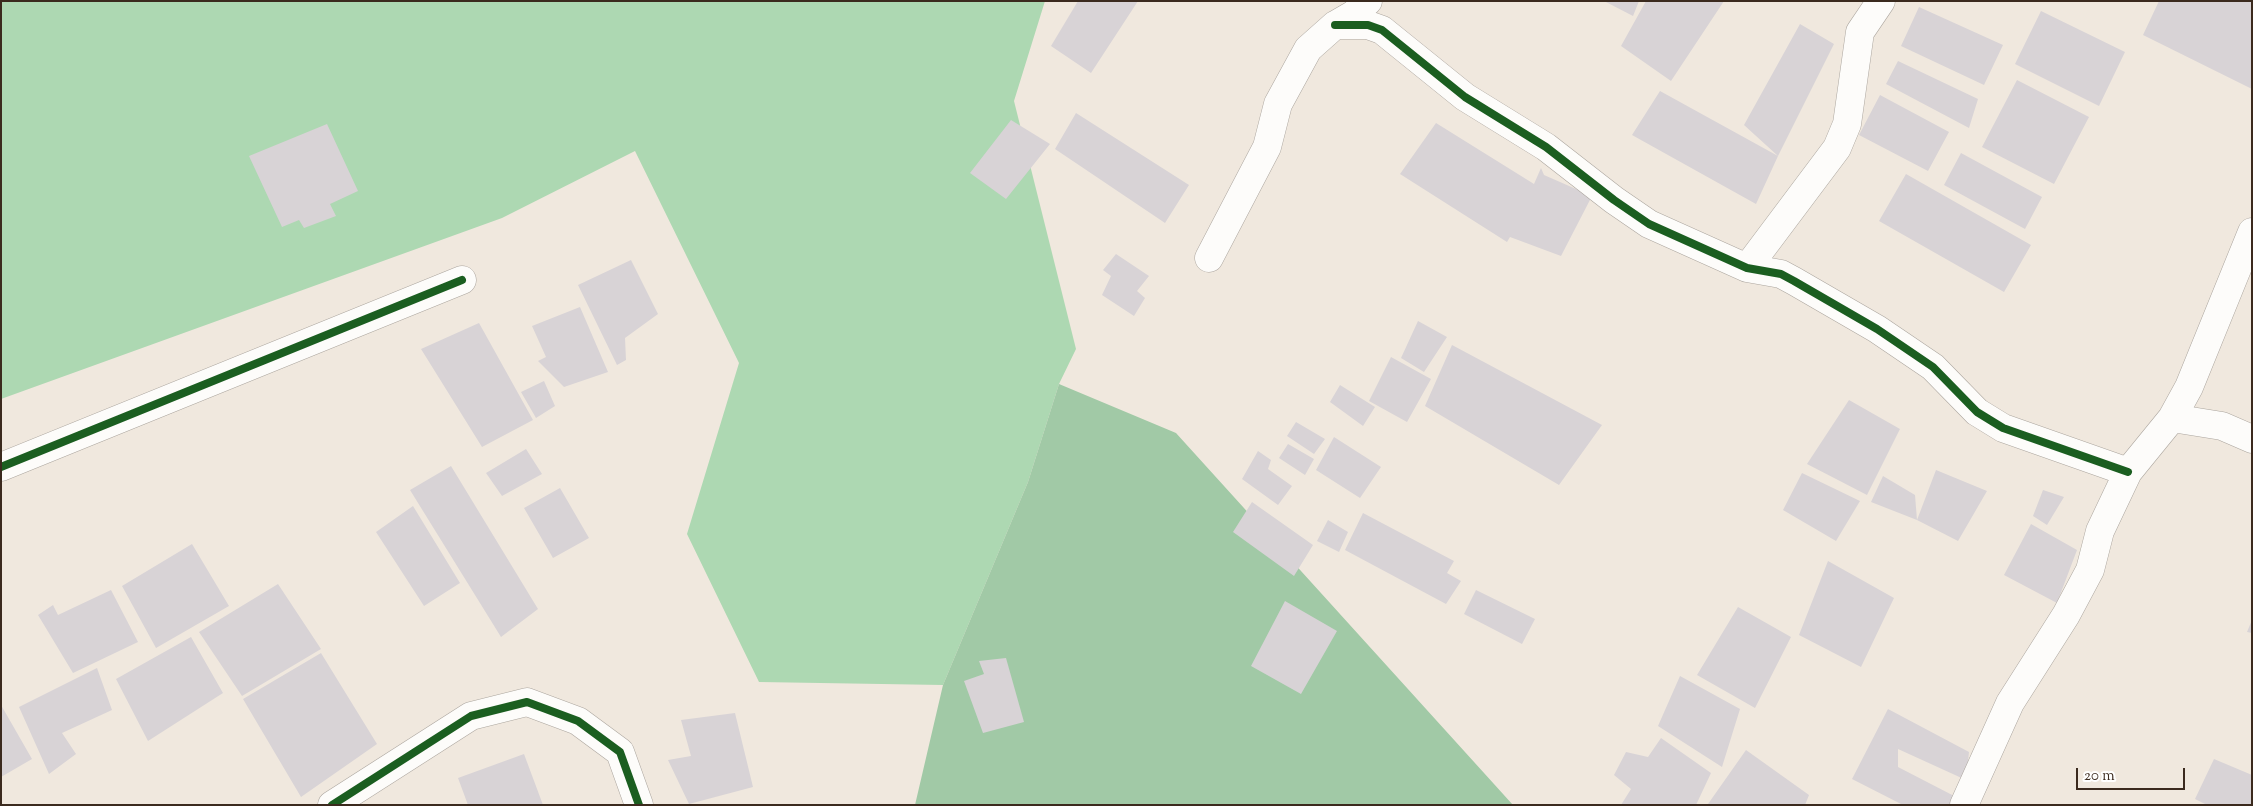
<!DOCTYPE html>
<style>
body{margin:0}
#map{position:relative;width:2253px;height:806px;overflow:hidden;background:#f0e8de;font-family:"Sorts Mill Goudy",serif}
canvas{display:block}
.frame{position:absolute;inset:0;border:2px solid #3b2a1e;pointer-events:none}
.scale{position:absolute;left:2076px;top:768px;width:109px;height:22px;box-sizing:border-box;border:2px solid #3b2a1e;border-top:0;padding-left:6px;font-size:15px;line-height:18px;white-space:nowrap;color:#3b2a1e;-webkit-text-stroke:4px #fff;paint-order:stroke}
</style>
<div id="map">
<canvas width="2253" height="806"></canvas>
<div class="frame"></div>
<div class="scale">20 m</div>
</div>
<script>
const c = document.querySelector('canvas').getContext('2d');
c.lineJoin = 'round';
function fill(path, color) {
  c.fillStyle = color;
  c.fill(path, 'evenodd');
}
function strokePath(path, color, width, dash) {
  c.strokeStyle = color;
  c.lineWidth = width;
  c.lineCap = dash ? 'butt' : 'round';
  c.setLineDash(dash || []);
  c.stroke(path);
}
fill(new Path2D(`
 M 1,1 L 1045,1 L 1014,101 L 1076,349 L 1059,384 L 1028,482 L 943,685 L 759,682 L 687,534 L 739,363 L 635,151 L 502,218 L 1,399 Z`), '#add8b2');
fill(new Path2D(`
 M 1059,384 L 1176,433 L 1513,805 L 915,805 L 943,685 L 1028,482 Z`), '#a1c9a6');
fill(new Path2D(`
 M 1078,1 L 1138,1 L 1091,73 L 1051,46 Z
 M 1604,1 L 1639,1 L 1633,16 Z
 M 1646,1 L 1724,1 L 1671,81 L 1621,46 Z
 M 2159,1 L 2252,1 L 2252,89 L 2143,35 Z
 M 1919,7 L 2003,45 L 1984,85 L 1901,46 Z
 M 2041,11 L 2125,52 L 2099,106 L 2015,64 Z
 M 1800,24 L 1834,44 L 1778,156 L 1756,204 L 1632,135 L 1660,91 L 1778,156 L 1744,125 Z
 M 1898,61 L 1978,99 L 1969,128 L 1886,84 Z
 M 2017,80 L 2089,117 L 2054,184 L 1982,147 Z
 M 1880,95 L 1949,132 L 1928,171 L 1859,135 Z
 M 1076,113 L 1189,185 L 1165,223 L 1055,149 Z
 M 1011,120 L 1050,144 L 1006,199 L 970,173 Z
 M 1436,123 L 1534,184 L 1541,168 L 1544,175 L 1592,196 L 1561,256 L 1510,237 L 1507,242 L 1400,174 Z
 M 327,124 L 358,191 L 330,204 L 336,216 L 304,228 L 299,220 L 282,227 L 249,156 Z
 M 1961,153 L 2042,197 L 2025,229 L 1944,185 Z
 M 1906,174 L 2031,245 L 2004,292 L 1879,221 Z
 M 1116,254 L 1149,276 L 1137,291 L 1145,298 L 1134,316 L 1102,295 L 1111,276 L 1103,270 Z
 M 631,260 L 658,314 L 625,338 L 626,360 L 617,365 L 578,285 Z
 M 580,307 L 608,372 L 564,387 L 538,361 L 546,357 L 532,326 Z
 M 1418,321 L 1447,337 L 1424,372 L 1401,358 Z
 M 479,323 L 533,420 L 482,447 L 421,349 Z
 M 1452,345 L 1602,425 L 1559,485 L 1425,406 Z
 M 1391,357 L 1431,379 L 1407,422 L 1369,401 Z
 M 544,381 L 555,406 L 536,418 L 521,392 Z
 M 1340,385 L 1375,407 L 1363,426 L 1330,402 Z
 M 1849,400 L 1900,429 L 1867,495 L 1807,464 Z
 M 1296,422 L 1325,439 L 1314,454 L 1287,436 Z
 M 1334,437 L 1381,467 L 1360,498 L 1316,470 Z
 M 1288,444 L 1314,459 L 1305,475 L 1279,458 Z
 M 526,449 L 542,474 L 502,496 L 486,473 Z
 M 1258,451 L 1271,460 L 1268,469 L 1292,486 L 1278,505 L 1242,479 Z
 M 451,466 L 538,609 L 501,637 L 410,490 Z
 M 1936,470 L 1987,491 L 1958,541 L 1917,520 Z
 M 1802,473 L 1860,501 L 1836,541 L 1783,510 Z
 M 1883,476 L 1915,495 L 1917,520 L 1871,502 Z
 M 560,488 L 589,538 L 553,558 L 524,508 Z
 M 2043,490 L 2064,497 L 2047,525 L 2033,516 Z
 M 1252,502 L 1313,545 L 1294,576 L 1233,532 Z
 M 413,506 L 460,583 L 424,606 L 376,532 Z
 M 1363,513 L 1454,561 L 1447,573 L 1461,581 L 1446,604 L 1345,550 Z
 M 1328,520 L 1348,532 L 1339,552 L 1317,541 Z
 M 2031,524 L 2077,550 L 2057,603 L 2004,575 Z
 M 192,544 L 229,606 L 156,648 L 122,586 Z
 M 1828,561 L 1894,598 L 1861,667 L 1799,635 Z
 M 278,584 L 321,649 L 242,696 L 199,632 Z
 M 111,590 L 138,642 L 73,673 L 38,615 L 53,605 L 58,615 Z
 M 1476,590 L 1535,619 L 1522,644 L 1464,614 Z
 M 1285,601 L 1337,631 L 1301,694 L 1251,666 Z
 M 1738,607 L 1791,637 L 1755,708 L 1697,675 Z
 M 2252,620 L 2252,633 L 2247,632 Z
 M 191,637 L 223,693 L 148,741 L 116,679 Z
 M 321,653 L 377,744 L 301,797 L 243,699 Z
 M 1006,658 L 1024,722 L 983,733 L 964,681 L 984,674 L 979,661 Z
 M 97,668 L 112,710 L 62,733 L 76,754 L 49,774 L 19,707 Z
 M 1680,676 L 1740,709 L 1722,767 L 1658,726 Z
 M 1,705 L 32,759 L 1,777 Z
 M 1888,709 L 1969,752 L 1966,780 L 1898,749 L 1898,767 L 1958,798 L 1954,805 L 1903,805 L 1852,779 Z
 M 735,713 L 753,787 L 689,804 L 668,760 L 691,756 L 681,720 Z
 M 1661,738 L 1711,773 L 1696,805 L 1621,805 L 1631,789 L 1614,775 L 1626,752 L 1648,757 Z
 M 1746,750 L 1809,795 L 1805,805 L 1708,804 Z
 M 524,754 L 543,805 L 468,805 L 458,778 Z
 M 2214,759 L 2252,775 L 2252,805 L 2207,805 L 2195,799 Z`), '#d8d3d6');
const street = new Path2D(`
 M 1335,25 L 1368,25 L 1382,30 L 1465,97 L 1546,147 L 1614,200 L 1649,224 L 1747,268 L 1781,274 L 1794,281 L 1877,329 L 1933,367 L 1977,412 L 2003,428 L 2128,472
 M 1209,258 L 1267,147 L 1278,104 L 1308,49 L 1335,25 L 1354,14 L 1368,1
 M 1747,268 L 1837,148 L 1847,124 L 1860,32 L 1881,1
 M 2172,418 L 2222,426 L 2252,439
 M 1,467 L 462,280
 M 332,805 L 471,716 L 527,702 L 578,721 L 620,752 L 639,805
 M 1964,805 L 2010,703 L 2066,615 L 2090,570 L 2100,531 L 2128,472 L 2172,418 L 2189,387 L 2252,232`);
strokePath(street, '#aba59e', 29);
strokePath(street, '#fdfcfa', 28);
strokePath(new Path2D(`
 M 1335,25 L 1368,25 L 1382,30 L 1465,97 L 1546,147 L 1614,200 L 1649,224 L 1747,268 L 1781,274 L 1794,281 L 1877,329 L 1933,367 L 1977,412 L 2003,428 L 2128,472
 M 1,467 L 462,280
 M 332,805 L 471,716 L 527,702 L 578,721 L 620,752 L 639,805`), '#1b5e20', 8);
</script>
